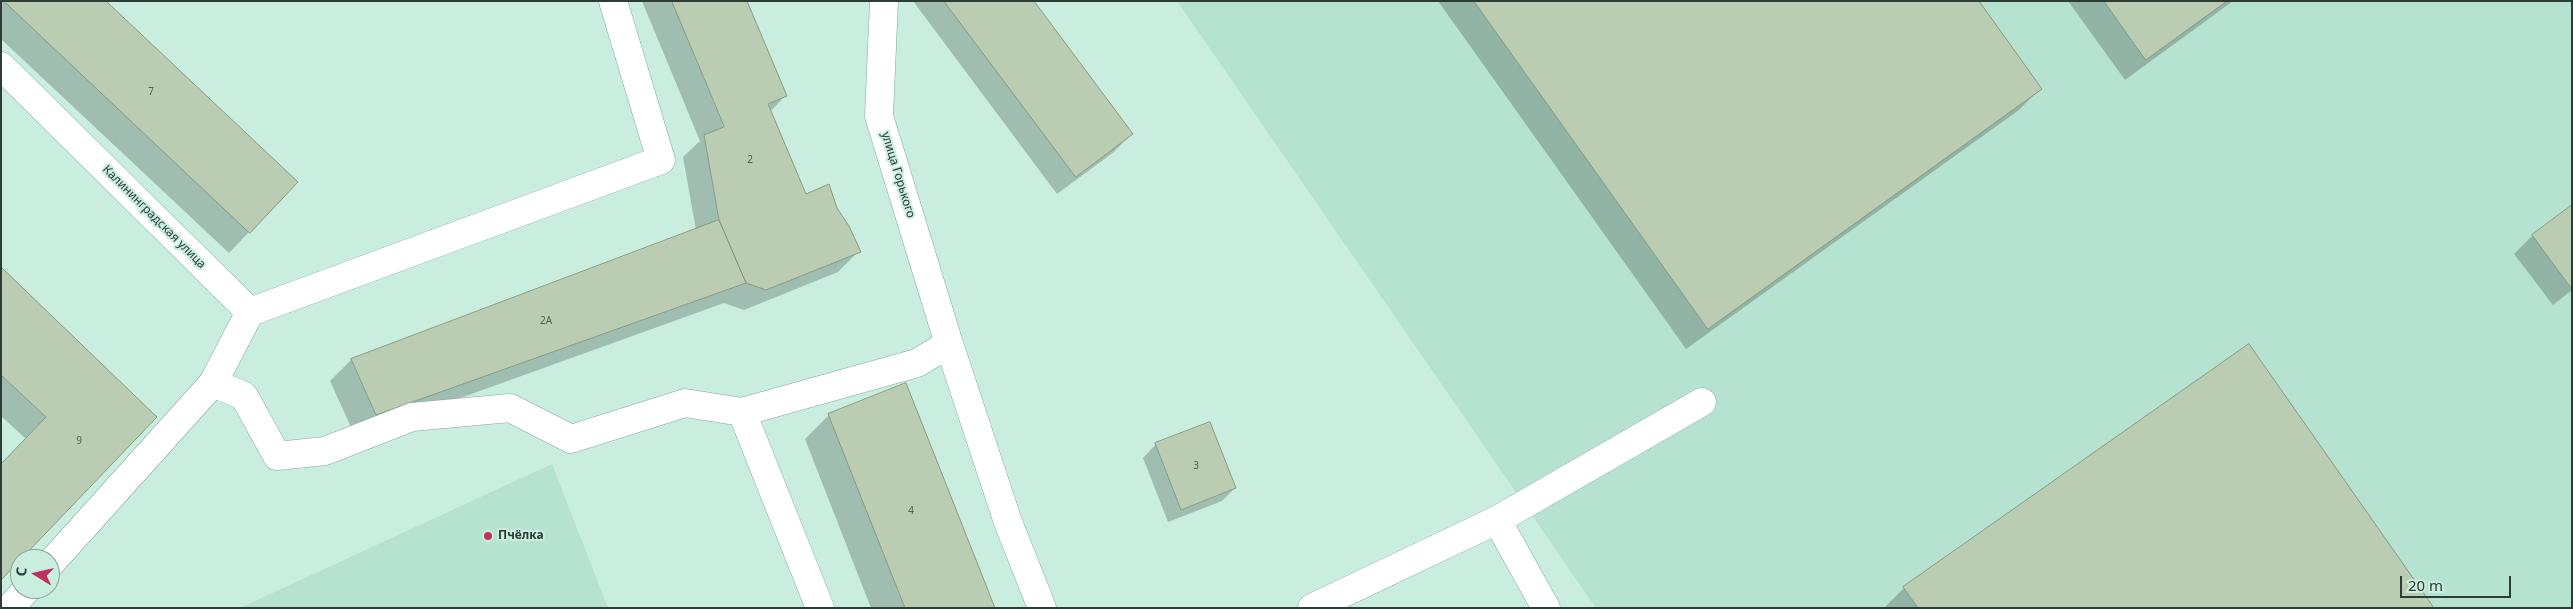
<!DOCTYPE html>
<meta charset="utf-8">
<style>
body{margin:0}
#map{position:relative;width:2573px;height:609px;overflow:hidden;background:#c9eddf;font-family:"Noto Sans",sans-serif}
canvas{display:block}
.frame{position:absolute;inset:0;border:2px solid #2d3c36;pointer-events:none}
.north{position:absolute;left:10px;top:549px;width:50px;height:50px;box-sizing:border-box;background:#c9eddf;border:1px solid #8ba69b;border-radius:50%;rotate:279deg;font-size:14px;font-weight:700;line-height:20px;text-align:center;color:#2d3c36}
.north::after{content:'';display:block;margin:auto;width:18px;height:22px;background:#be305e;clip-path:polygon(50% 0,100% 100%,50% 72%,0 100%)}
.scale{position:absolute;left:2400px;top:576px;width:111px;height:22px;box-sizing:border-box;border:2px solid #2d3c36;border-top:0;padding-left:6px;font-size:15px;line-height:18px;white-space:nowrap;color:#2d3c36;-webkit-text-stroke:4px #c9eddf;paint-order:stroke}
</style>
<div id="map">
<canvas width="2573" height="609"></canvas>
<div class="frame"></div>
<div class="north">С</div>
<div class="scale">20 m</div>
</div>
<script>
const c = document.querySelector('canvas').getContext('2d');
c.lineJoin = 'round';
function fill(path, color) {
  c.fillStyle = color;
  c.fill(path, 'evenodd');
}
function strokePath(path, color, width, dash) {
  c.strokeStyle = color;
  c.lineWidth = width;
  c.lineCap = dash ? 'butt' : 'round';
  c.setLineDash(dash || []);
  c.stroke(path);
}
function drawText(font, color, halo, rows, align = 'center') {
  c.font = font + ' "Noto Sans",sans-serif';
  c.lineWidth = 4;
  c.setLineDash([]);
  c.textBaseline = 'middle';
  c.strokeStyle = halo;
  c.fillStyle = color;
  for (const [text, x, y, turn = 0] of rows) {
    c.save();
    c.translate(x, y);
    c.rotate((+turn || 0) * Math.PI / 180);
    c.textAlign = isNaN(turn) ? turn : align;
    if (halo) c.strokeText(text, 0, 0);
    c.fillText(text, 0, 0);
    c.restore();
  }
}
fill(new Path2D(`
 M 1177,1 L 2572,1 L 2572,608 L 1596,608 Z
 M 552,464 L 608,608 L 240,608 Z`), '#b6e2d1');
fill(new Path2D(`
 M 1,1 L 104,1 L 249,232 L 229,253 L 1,39 Z
 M 642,1 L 746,1 L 785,96 L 770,112 L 805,196 L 836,209 L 859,251 L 838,272 L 744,310 L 724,303 L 355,436 L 330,381 L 351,360 L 696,230 L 683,157 L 700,141 Z
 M 913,1 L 1032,1 L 1131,134 L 1114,152 L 1057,194 Z
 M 1438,1 L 1978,1 L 2040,89 L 2019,110 L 1686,349 Z
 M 2068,1 L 2233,1 L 2125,80 Z
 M 2572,206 L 2572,290 L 2553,305 L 2514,254 L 2532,236 Z
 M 1,269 L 155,417 L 26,439 L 1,416 Z
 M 829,415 L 993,608 L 871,608 L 805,439 Z
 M 1156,444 L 1235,488 L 1222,501 L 1168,522 L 1143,458 Z
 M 1904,588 L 2432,608 L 1884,608 Z`), '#0003');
const building = new Path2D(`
 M 4,1 L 106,1 L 298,182 L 250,233 Z
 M 672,1 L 747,1 L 787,96 L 768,104 L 806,194 L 829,184 L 837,208 L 849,226 L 861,252 L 766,290 L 746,283 L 719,220 L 704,135 L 724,127 Z
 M 944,1 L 1034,1 L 1133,134 L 1076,177 Z
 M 1474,1 L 1979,1 L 2042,89 L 1708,329 Z
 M 2104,1 L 2227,1 L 2146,60 Z
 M 2572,205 L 2572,287 L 2571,288 L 2532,235 Z
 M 719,220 L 746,283 L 376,415 L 351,359 Z
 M 1,267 L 157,417 L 1,580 L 1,464 L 46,417 L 1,375 Z
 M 2249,344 L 2434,608 L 1918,608 L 1903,587 Z
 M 906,383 L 995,608 L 905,608 L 828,414 Z
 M 1210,422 L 1236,488 L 1181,510 L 1155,443 Z`);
fill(building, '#bacdb3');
strokePath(building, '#899b81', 1);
const minor = new Path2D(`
 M 884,1 L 879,116 L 949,344 L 1008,522 L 1042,608
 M 1,66 L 250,312
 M 250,312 L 661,160 L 613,1
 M 213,383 L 250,312
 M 742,412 L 820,608
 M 1497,520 L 1702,402
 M 50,564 L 213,383 L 244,396 L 277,456 L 325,451 L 412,417 L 510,408 L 571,439 L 685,403 L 742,412 L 917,363 L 949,344
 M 10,608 L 27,589
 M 1312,608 L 1497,520 L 1546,608`);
strokePath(minor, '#86a89b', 29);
strokePath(minor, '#fff', 28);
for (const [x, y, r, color] of [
 [488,536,5,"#be305e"]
]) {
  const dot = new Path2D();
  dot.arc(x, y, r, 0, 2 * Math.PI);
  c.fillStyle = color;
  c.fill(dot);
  strokePath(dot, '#c9eddf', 2);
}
drawText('10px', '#506055', null, [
 ["7",151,92],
 ["2",750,160],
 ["2А",546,321],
 ["9",79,441],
 ["3",1196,466],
 ["4",911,511]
]);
drawText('12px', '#2d3c36', '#c9eddf', [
 ["улица Горького",898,175,73],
 ["Калининградская улица",154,217,45]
]);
drawText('bold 12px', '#2d3c36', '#c9eddf', [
 ["Пчёлка",498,536]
], 'left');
</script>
